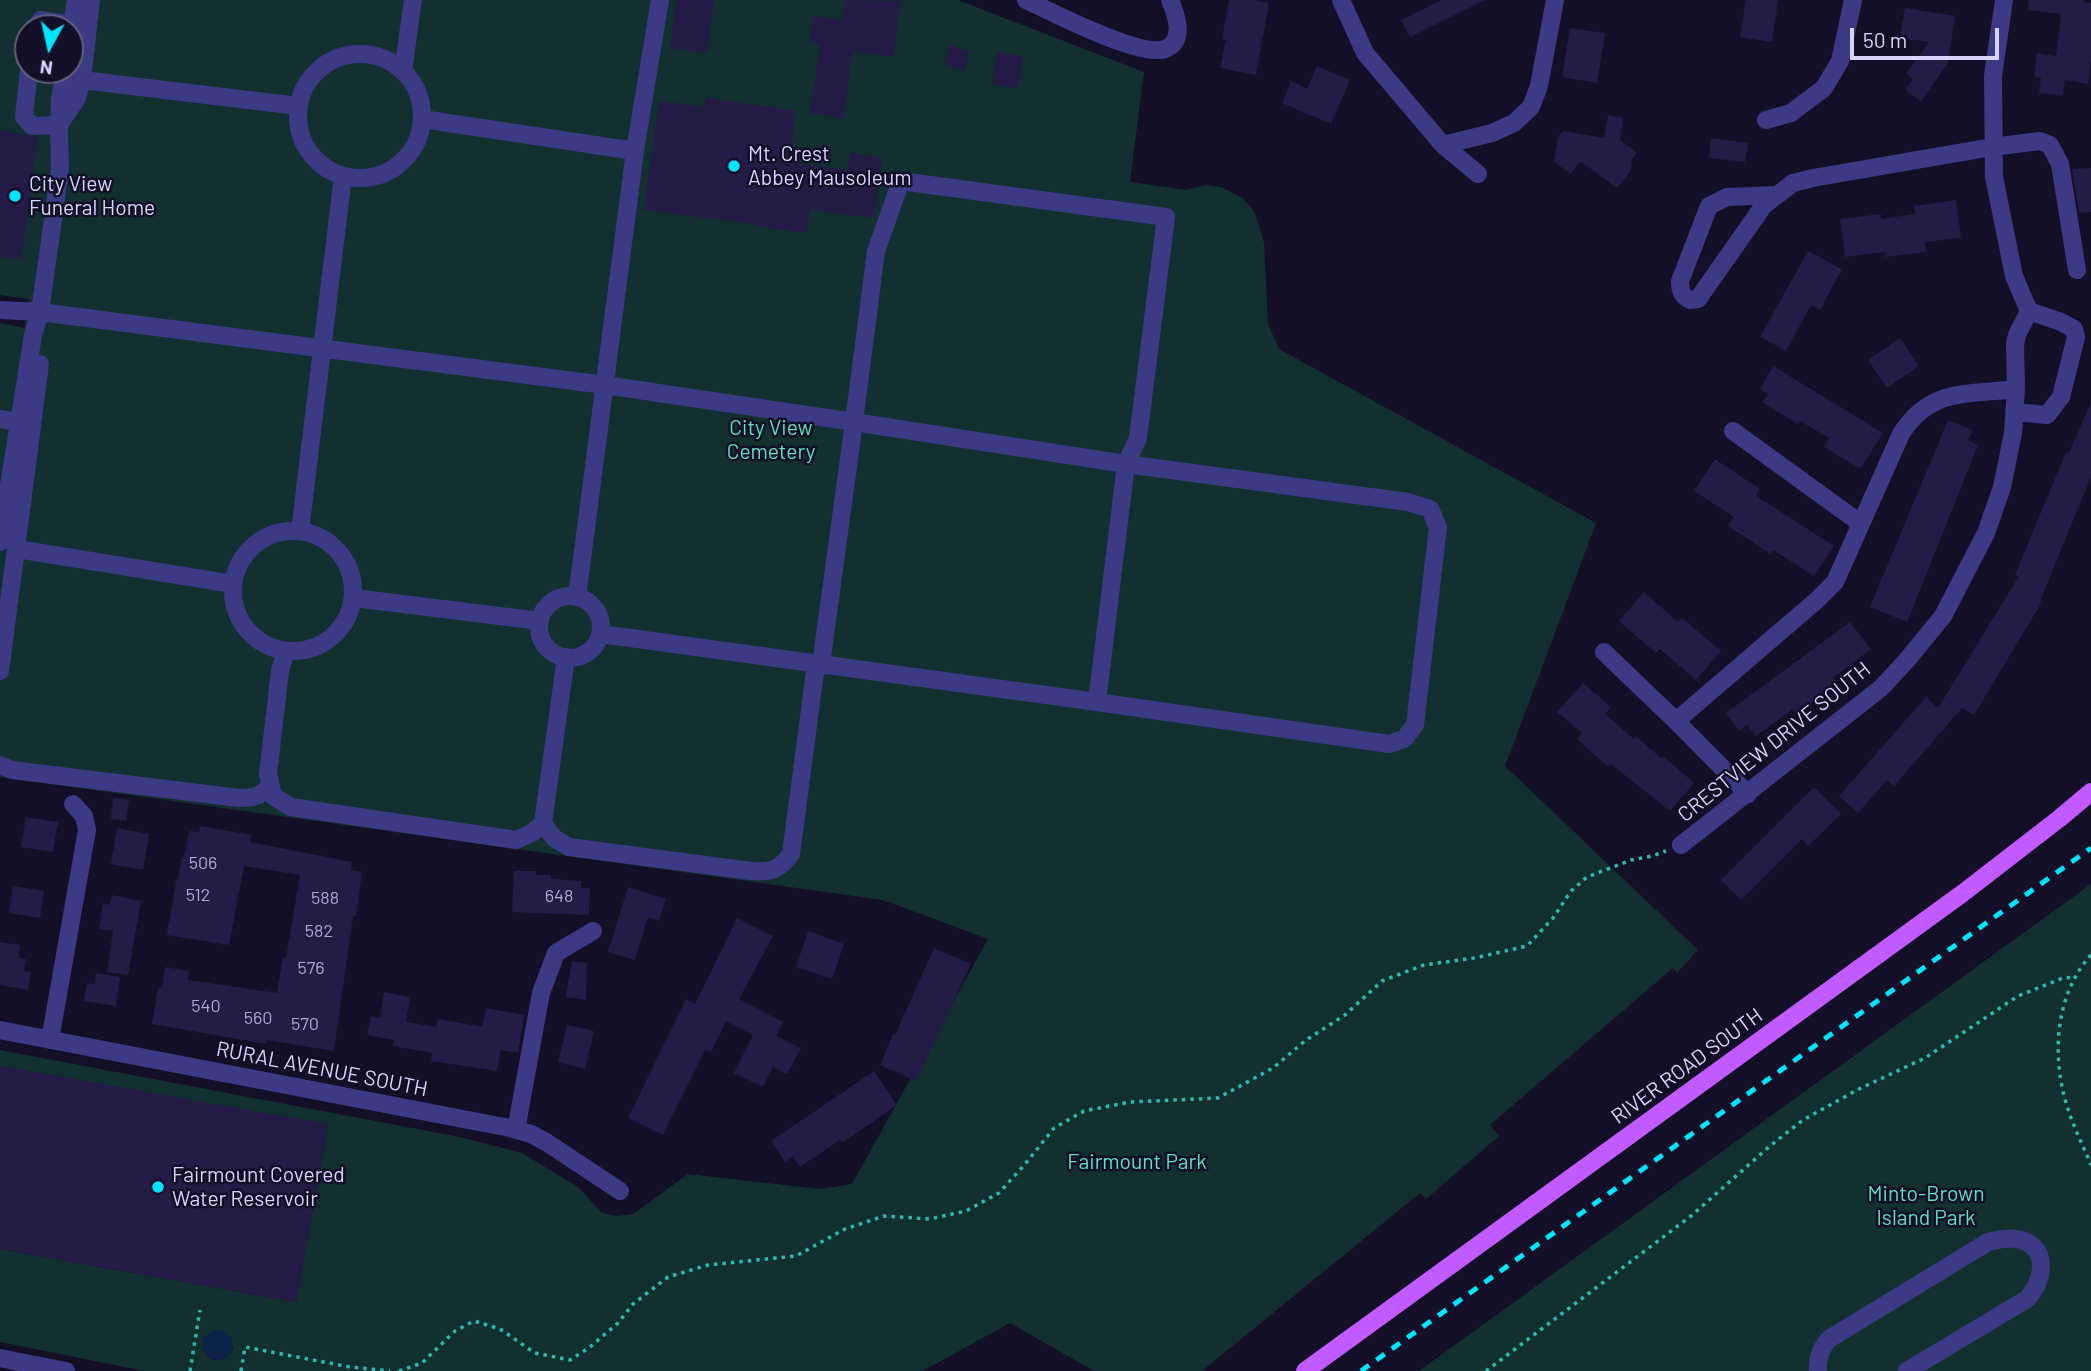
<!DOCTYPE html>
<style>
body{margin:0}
#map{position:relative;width:2091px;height:1371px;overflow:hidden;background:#130f26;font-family:Barlow,sans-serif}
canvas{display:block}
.north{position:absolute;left:14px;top:14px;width:70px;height:70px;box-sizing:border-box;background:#130f26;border:2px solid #625e7d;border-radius:50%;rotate:188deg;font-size:19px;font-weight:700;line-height:28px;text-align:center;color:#d9d4ff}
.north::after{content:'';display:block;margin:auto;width:24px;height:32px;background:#00e5ff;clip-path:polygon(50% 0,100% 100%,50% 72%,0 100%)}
.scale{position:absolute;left:1850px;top:28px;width:149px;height:32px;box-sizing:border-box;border:4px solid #d9d4ff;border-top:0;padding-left:9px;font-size:21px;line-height:24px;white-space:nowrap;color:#d9d4ff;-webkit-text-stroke:5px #130f26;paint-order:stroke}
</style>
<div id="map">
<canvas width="2091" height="1371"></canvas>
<div class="north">N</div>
<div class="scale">50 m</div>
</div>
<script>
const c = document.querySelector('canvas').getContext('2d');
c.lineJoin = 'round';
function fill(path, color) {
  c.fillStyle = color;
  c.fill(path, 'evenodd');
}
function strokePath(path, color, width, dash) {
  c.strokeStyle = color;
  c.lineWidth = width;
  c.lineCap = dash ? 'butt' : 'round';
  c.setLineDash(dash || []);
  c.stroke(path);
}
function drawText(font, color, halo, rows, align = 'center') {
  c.font = font + ' Barlow,sans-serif';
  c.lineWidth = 5;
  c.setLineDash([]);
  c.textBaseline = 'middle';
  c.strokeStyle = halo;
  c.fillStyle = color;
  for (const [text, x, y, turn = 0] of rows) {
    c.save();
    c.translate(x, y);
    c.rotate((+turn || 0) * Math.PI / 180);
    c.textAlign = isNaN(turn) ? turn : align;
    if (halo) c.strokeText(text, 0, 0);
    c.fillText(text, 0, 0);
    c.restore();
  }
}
fill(new Path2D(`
 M 0,0 L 958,0 L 1144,72 L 1130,182 L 1187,190 L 1205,185 L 1221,187 L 1243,198 L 1255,213 L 1264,243 L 1268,324 L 1279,349 L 1596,523 L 1505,766 L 1698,950 L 1677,973 L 1673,968 L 1490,1125 L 1499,1136 L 1426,1199 L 1420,1193 L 1202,1371 L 1094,1371 L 1010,1323 L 923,1371 L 144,1371 L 0,1342 L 0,1249 L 296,1302 L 328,1125 L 0,1066 L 0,1050 L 460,1137 L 522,1153 L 578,1187 L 602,1213 L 616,1216 L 633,1214 L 688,1174 L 819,1189 L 852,1184 L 988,939 L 883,900 L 0,777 L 0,323 L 24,328 L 29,299 L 0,295 ZM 28,28 L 70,28 L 70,70 L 28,70 ZM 204,1337 L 234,1346 C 226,1370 197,1361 204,1337 Z
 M 2091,884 L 2091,1371 L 1419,1371 Z`), '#12302f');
fill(new Path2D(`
 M203 1345a15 15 0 1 1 30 0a15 15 0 1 1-30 0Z`), '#0c2248');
fill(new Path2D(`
 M 676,0 L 714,0 L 707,53 L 670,49 Z
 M 845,0 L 901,1 L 893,57 L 853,51 L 843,118 L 810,113 L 820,45 L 809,43 L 813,16 L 842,20 Z
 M 1229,0 L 1253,0 L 1269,3 L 1256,75 L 1220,68 L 1226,40 L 1222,39 Z
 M 1441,0 L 1485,0 L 1410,37 L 1401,20 Z
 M 1746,0 L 1778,0 L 1772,42 L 1740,37 Z
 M 2029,0 L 2084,0 L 2084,2 L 2091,3 L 2091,61 L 2088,84 L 2065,80 L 2063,96 L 2039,93 L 2041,78 L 2034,77 L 2037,53 L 2056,56 L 2061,14 L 2028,10 Z
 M 1905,8 L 1955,16 L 1948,63 L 1921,101 L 1905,90 L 1913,79 L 1906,74 L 1929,42 L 1900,38 Z
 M 1570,28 L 1605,33 L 1597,83 L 1562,77 Z
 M 950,45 L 970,52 L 964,71 L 944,64 Z
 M 997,52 L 1023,56 L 1018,88 L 992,84 Z
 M 1317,66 L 1350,80 L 1331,124 L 1282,103 L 1291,81 L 1307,89 Z
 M 706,98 L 796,111 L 789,162 L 848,170 L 850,153 L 882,157 L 874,218 L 810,210 L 806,233 L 754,226 L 755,224 L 644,210 L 659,100 L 705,108 Z
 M 1608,115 L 1623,118 L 1620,140 L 1637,153 L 1632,159 L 1631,170 L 1617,188 L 1580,161 L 1571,174 L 1554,162 L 1558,138 L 1563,131 L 1604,138 Z
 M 0,130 L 38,137 L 21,260 L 0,257 Z
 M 1711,138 L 1748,143 L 1745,162 L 1709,158 Z
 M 2091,168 L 2091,212 L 2079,213 L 2072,169 Z
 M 1956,200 L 1961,238 L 1925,242 L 1926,252 L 1885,257 L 1884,252 L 1845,257 L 1840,219 L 1881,214 L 1881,219 L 1915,214 L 1914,206 Z
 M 1808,251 L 1842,269 L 1820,310 L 1811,305 L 1786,351 L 1760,337 Z
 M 1900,338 L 1919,366 L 1887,388 L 1868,360 Z
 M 1773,366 L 1883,433 L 1860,469 L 1824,447 L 1829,438 L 1800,421 L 1798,424 L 1762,402 L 1768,394 L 1760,389 Z
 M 2091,402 L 2091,477 L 2040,601 L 2042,602 L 1974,715 L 1962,708 L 1894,786 L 1887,780 L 1858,813 L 1839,796 L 1926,697 L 1938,708 L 2019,576 L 2015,575 L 2066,452 L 2069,453 Z
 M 1948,420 L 1973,430 L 1968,440 L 1978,445 L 1907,622 L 1870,607 Z
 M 1715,459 L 1760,489 L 1756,496 L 1834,546 L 1814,576 L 1773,550 L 1771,554 L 1728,526 L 1734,517 L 1694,491 Z
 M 1644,592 L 1678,622 L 1682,618 L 1721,651 L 1696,680 L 1660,649 L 1656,653 L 1619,621 Z
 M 1850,622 L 1871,649 L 1833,678 L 1838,683 L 1797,714 L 1793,709 L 1756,736 L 1747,724 L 1739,731 L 1726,713 Z
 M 1583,683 L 1611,707 L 1605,714 L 1634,739 L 1636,736 L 1662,759 L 1663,756 L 1694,783 L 1670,811 L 1611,764 L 1608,767 L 1577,739 L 1582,733 L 1557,712 Z
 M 1814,787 L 1841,814 L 1808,846 L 1802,839 L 1741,900 L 1721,880 Z
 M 113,798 L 129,800 L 126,821 L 111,819 Z
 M 26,817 L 58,822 L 53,852 L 21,847 Z
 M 200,826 L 251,835 L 250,842 L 352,862 L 351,870 L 362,872 L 356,916 L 353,916 L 334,1051 L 266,1040 L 266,1044 L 152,1024 L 158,987 L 162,988 L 165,967 L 189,971 L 188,980 L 277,993 L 283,957 L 286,958 L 300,875 L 244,866 L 229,945 L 167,935 L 177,877 L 178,878 L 182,857 L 184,858 L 189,831 L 199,832 Z
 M 117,828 L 149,834 L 143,870 L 111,864 Z
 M 514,871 L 536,871 L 536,875 L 551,875 L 551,879 L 581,881 L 581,888 L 590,888 L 589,915 L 512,912 Z
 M 13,886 L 44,891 L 40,918 L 9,913 Z
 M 628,887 L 666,899 L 659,921 L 648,917 L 635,960 L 608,952 Z
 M 112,895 L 141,901 L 128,975 L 107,972 L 113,931 L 99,929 L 103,903 L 110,905 Z
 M 737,918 L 773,936 L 739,999 L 783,1022 L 776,1036 L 801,1048 L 787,1074 L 773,1067 L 763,1087 L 734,1073 L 753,1035 L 726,1021 L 711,1052 L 705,1050 L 663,1135 L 628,1118 L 686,999 L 695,1004 Z
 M 808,931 L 844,944 L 832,979 L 796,967 Z
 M 0,942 L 20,945 L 18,958 L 26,959 L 24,971 L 31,972 L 28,990 L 0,985 Z
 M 934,948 L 971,964 L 916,1081 L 880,1065 L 893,1034 L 895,1035 Z
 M 572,961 L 587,963 L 586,1000 L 566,997 Z
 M 96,973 L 120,977 L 116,1006 L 84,1001 L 87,983 L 94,984 Z
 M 384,992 L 410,997 L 406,1022 L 436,1027 L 438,1019 L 482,1027 L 486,1008 L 524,1015 L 518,1053 L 501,1050 L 497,1071 L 431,1061 L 432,1053 L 393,1046 L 394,1040 L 367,1035 L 371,1016 L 380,1018 Z
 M 567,1025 L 594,1031 L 585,1069 L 558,1062 Z
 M 0,1066 L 328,1124 L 296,1302 L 0,1249 Z
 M 874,1071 L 897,1105 L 842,1143 L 840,1140 L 800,1167 L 793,1156 L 785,1162 L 771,1141 Z`), '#241b47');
strokePath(new Path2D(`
 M 2091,955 C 2056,993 2052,1052 2065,1099 C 2071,1122 2082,1143 2091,1165
 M 190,1371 L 200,1310
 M 241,1371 L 245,1347 L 350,1367 L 390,1371
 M 399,1371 L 422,1363 L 455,1331 L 474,1321 L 500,1329 L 535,1353 L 570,1360 L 590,1347 L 618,1323 L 633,1304 L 668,1277 L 708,1265 L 796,1256 L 845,1229 L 884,1216 L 930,1219 L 966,1211 L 999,1193 L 1026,1163 L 1054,1128 L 1084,1111 L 1130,1102 L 1218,1098 L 1273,1068 L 1306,1040 L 1345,1015 L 1382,981 L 1424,965 L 1474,958 L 1527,946 L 1553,918 L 1571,891 L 1587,877 L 1631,860 L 1652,856 L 1666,851
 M 1486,1371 L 1691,1216 L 1770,1146 L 1803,1120 L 1857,1090 L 1925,1058 L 2018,996 L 2063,978 L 2075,977`), '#2fb8b0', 3.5, [3.5, 5]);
strokePath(new Path2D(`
 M 1026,0 C 1051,12 1141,58 1165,49 C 1186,41 1176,14 1170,0
 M 1341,0 L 1365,53 L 1443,145 L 1478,174
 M 2004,0 L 1993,76 L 1994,177 L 2014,276 L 2029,311
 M 35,28 L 41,20 L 72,25
 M 70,37 L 76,0
 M298 116a62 62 0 1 1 124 0a62 62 0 1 1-124 0Z
 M 29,70 L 24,117 L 32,126 L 59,125 L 77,98 L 82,80 L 91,0
 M 403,71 L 413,0
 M 82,80 L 298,106
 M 422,119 L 635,151
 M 1766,120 L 1791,113 L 1824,88 L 1840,61 L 1853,0
 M 1443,145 L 1492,133 L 1514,123 L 1531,107 L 1539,86 L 1555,0
 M 1775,195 L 1727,197 L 1709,206 L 1680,281 C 1680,291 1682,296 1690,300 L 1698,299 L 1764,205 L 1793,183 L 1813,178 L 1992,147 L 2040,141 L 2050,145 L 2060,164 L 2077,270
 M 0,310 L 40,312 L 605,385 L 854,422 L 821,664 L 815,672 L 791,854 C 778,871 772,872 751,871 L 569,847 L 554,838 L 543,823
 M 2014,412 L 2047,415 L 2061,397 L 2076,337 L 2074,329 L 2061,322 L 2029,311
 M 0,419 L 19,422
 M 1733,431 L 1860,523
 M233 591a60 60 0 1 1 120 0a60 60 0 1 1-120 0Z
 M 300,531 L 343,176
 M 0,542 L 33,335 L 40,312 L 60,169 L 59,125 L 60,99 L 65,70
 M 17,549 L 233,584
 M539 627a31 31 0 1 1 62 0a31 31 0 1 1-62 0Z
 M 577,597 L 635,151 L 660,0
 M 354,598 L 540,621
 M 601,634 L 1097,702 L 1389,744 L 1404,739 L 1415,725 L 1438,527 L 1430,509 L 1408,502 L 1126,464 L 854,422 L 876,251 L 901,181 L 1166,217 L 1138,438 L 1126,464 L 1097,702
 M 286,651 L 280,671 L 268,774 L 273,796 L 291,807 L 516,840 L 532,833 L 543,823 L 566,657
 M 1604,652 L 1676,721
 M 0,671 L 40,364
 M 0,765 L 12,770 L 239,798 C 252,798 260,797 269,787
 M 1748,794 L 1676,721 L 1817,600 L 1835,582 L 1901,434 C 1930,388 1967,395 2016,389
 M 1681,845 L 1881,688 L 1907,660 L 1943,616 L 1986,533 L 2002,487 L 2013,433 L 2016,389 L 2015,344 L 2017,335 L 2029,311
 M 0,1030 L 510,1128 L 531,1134 L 546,1142 L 620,1191
 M 50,1040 L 87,830 L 84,816 L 73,804
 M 516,1130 L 541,993 L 556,953 L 593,931
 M 0,1358 L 66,1371
 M 1818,1371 C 1817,1359 1821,1348 1829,1339 L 1988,1242 C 1997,1240 2007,1237 2016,1239 C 2050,1244 2045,1280 2027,1299 L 1907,1371`), '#3d3a85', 18);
strokePath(new Path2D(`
 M 1305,1371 L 1963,893 L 2060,818 L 2091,792`), '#c25bff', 18);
strokePath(new Path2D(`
 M 1361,1371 L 2091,848`), '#00e5ff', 5, [10, 9]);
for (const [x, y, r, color] of [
 [734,166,7,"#00e5ff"],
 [15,196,7,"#00e5ff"],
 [158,1187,7,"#00e5ff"]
]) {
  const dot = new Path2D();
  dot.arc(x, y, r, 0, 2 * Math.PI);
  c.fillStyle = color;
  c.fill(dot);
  strokePath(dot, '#130f26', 2.5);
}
drawText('18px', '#aca6d1', null, [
 ["506",203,863],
 ["512",198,895],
 ["648",559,896],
 ["588",325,898],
 ["582",319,931],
 ["576",311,968],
 ["540",206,1006],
 ["560",258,1018],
 ["570",305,1024]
]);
drawText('21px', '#d9d4ff', '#130f26', [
 ["Mt. Crest",748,154],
 ["Abbey Mausoleum",748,178],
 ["City View",29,184],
 ["Funeral Home",29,208],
 ["Fairmount Covered",172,1175],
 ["Water Reservoir",172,1199]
], 'left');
drawText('21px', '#5fe0c0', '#130f26', [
 ["City View",771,428],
 ["Cemetery",771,452],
 ["Fairmount Park",1137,1162],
 ["Minto-Brown",1926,1194],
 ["Island Park",1926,1218]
]);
drawText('21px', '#d9d4ff', '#130f26', [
 ["CRESTVIEW DRIVE SOUTH",1774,742,-39],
 ["RIVER ROAD SOUTH",1687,1066,-36],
 ["RURAL AVENUE SOUTH",322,1069,11]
]);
</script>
